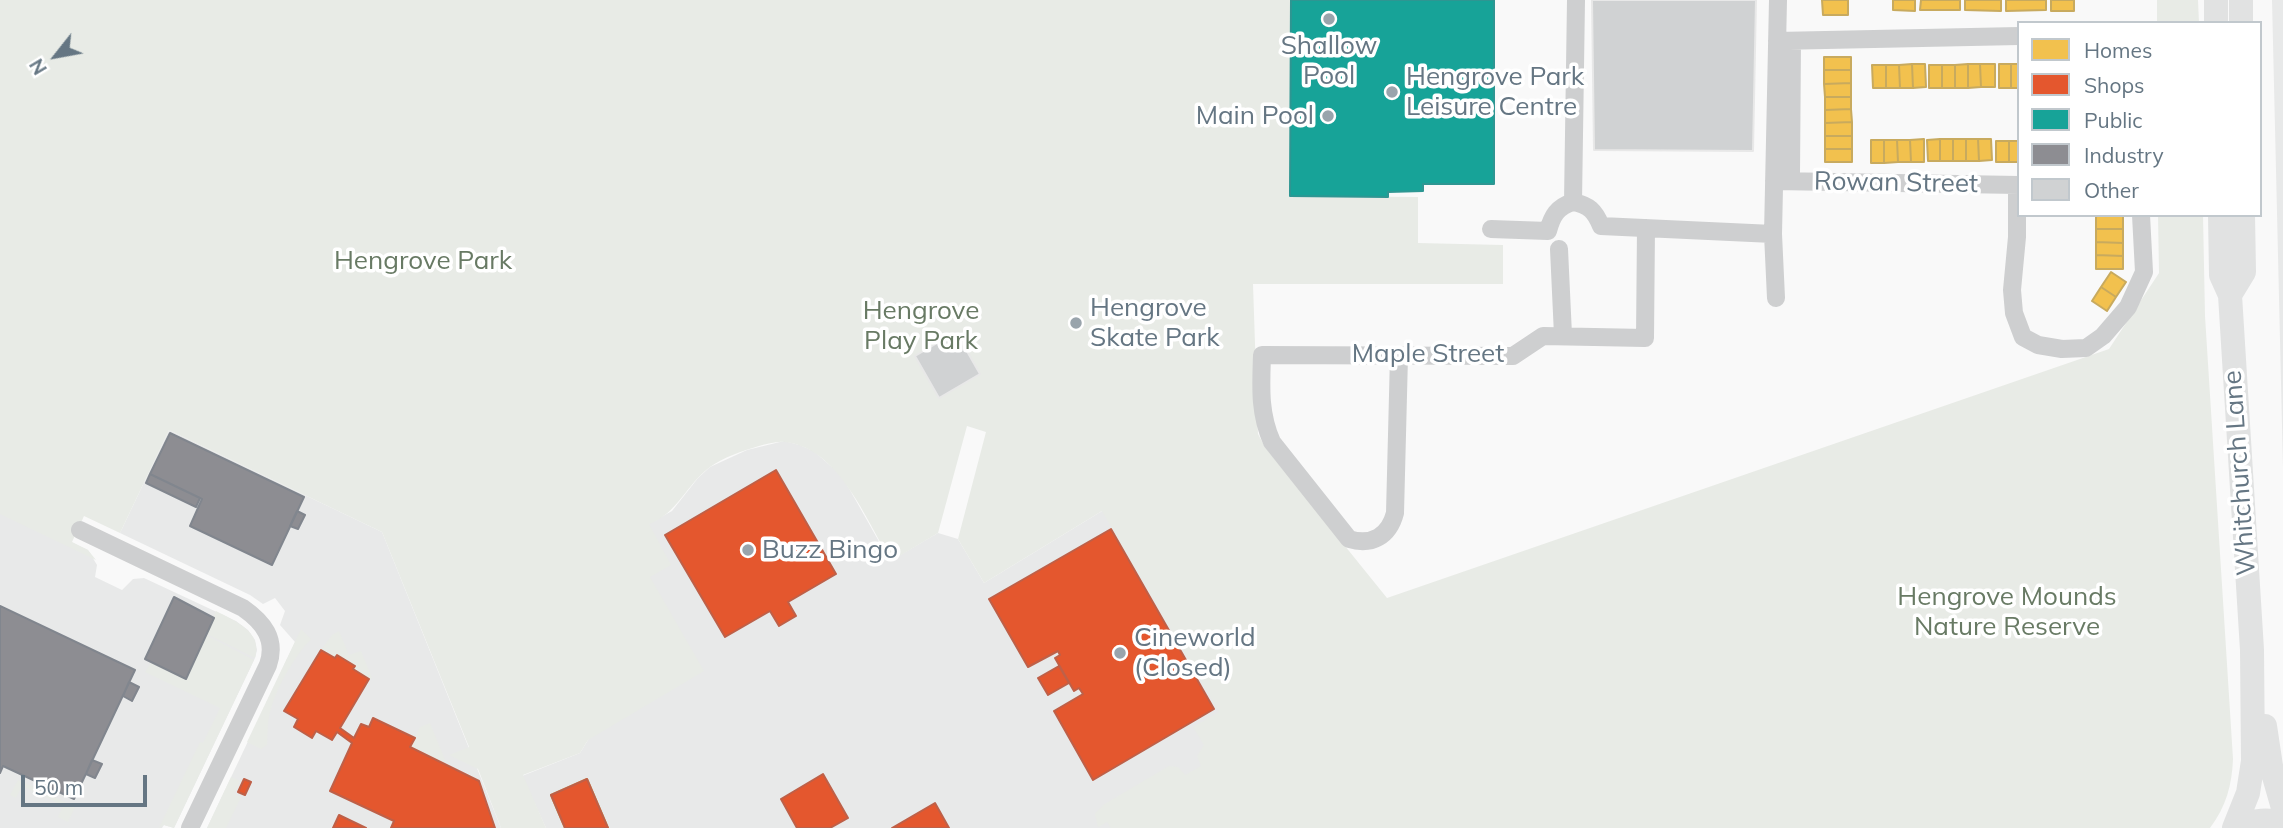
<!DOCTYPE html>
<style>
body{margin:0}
#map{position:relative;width:2283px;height:828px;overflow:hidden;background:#f9f9f9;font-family:Mulish,sans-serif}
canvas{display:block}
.legend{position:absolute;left:2017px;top:21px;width:245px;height:196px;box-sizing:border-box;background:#fff;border:2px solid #c1c8cd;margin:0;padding:9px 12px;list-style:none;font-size:21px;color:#657683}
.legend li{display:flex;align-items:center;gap:14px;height:35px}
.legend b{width:35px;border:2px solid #c1c8cd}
.north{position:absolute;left:21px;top:21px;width:70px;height:70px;-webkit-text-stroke:5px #fff;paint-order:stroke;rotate:239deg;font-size:19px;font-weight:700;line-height:28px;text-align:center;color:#657683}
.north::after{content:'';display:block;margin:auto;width:24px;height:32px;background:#657683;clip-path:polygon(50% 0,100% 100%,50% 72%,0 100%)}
.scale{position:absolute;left:21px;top:775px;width:126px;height:32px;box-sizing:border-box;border:4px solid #657683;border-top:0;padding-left:9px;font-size:21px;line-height:24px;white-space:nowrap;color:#657683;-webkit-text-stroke:5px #fff;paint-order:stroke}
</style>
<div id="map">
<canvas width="2283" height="828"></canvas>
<ul class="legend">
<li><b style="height:19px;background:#f2c14e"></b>Homes</li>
<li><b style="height:19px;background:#e4572e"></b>Shops</li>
<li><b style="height:19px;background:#17a398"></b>Public</li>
<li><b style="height:19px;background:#8d8d92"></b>Industry</li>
<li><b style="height:19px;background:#d0d2d3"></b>Other</li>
</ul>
<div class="north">N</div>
<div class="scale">50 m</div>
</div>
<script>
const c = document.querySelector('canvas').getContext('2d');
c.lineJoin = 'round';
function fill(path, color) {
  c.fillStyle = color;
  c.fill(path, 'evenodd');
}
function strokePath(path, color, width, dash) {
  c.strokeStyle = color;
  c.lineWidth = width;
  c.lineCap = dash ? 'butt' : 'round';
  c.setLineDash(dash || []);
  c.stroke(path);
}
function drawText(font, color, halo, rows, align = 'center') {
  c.font = font + ' Mulish,sans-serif';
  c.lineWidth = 7;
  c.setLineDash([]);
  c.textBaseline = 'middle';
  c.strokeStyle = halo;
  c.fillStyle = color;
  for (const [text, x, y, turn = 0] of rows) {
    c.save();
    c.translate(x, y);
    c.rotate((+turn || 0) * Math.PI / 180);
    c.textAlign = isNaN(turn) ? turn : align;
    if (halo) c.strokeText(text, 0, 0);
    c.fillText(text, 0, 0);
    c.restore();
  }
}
fill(new Path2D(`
 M 2272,0 L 2283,0 L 2283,468 Z
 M 169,430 L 382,532 L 501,828 L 207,828 L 295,642 L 280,625 L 285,611 L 275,598 L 263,604 L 250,595 L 120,533 Z
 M 784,441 L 800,445 L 815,452 L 842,476 L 890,561 L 938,533 L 958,539 L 984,583 L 1125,497 L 1292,828 L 546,828 L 522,776 L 580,753 L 588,740 L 650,577 L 648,524 L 672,511 L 698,478 L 710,467 L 747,450 Z
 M 0,508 L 88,550 L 97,565 L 95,577 L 122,590 L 133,579 L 144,578 L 236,621 L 248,630 L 255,640 L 257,650 L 255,658 L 174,828 L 164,825 L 162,828 L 0,828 Z`), '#e8e9e9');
fill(new Path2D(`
 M 0,0 L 1291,0 L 1290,196 L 1418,197 L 1418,243 L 1503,245 L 1503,284 L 1253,284 L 1258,434 L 1265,447 L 1387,598 L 2109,349 L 2159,273 L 2158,215 L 2203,215 L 2205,316 L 2233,759 C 2232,785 2226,807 2210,828 L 1111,828 L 1107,822 L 1098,827 L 1095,814 L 1103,805 L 1169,766 L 1178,767 L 1185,775 L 1201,766 L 1197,756 L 1204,745 L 1193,727 L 1219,712 L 1102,511 L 984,583 L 958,539 L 986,432 L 967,426 L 938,533 L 891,561 C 867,521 838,447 785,442 C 777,441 767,444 759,446 C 742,451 724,457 710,467 C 686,485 677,514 649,524 L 671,565 L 650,577 L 704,671 L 588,740 L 580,753 L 523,775 L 546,828 L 501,828 L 478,769 L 449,755 L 469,747 L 382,532 L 169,430 L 120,533 L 84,516 L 72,542 L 88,550 L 96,560 L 0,514 Z
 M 2157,0 L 2198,0 L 2199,23 L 2157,23 Z
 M 216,611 C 235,621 263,632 255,658 L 207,634 Z
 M 301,629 L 311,639 C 293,658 274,691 269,717 C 267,726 268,736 267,745 L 261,749 L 247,742 Z
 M 339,631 L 349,655 L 361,651 L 372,678 L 369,679 L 353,669 L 355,666 L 321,650 L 332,635 Z
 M 206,635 L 254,660 L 174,828 L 164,825 L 159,828 L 200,742 L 203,743 L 220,708 L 145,672 L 151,663 L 186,679 Z
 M 430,723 L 445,760 L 443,763 L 410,747 L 420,727 Z
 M 231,777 L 240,781 L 234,794 L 241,797 L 226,828 L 207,828 Z
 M 18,780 L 43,791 L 41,795 L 22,786 L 16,798 L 10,795 Z
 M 48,794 L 75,807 L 68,822 L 58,817 L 63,806 L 46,797 Z`), '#e8ebe6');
const homes = new Path2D(`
 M 1822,0 L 1848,0 L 1848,15 L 1823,15 Z
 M 1893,0 L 1915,0 L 1915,11 L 1893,10 Z
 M 1921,0 L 1960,0 L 1960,10 L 1920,10 Z
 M 1965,0 L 2001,0 L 2001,11 L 1965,10 Z
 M 2006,0 L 2046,0 L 2046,10 L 2006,11 Z
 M 2051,0 L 2074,0 L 2074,11 L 2051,11 Z
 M 1824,57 L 1851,57 L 1851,70 L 1824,70 Z
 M 1912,64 L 1925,64 L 1926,87 L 1913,88 Z
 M 1912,64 L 1913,88 L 1900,88 L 1899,65 Z
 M 1968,64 L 1980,64 L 1981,87 L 1968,88 Z
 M 1968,64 L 1968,88 L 1955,88 L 1955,65 Z
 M 1980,64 L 1995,64 L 1995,87 L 1981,87 Z
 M 1999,64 L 2011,64 L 2011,88 L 1999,88 Z
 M 2011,64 L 2019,64 L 2019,88 L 2011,88 Z
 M 1872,65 L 1886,65 L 1886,88 L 1873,88 Z
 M 1886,65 L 1899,65 L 1900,88 L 1886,88 Z
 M 1929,65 L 1942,65 L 1942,88 L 1929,88 Z
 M 1942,65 L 1955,65 L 1955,88 L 1942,88 Z
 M 1824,70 L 1851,70 L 1851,83 L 1824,84 Z
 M 1851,83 L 1851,97 L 1825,97 L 1824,84 Z
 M 1825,97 L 1851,97 L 1851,109 L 1825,110 Z
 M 1851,109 L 1852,122 L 1825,123 L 1825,110 Z
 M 1852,122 L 1852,136 L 1825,136 L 1825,123 Z
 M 1825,136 L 1852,136 L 1852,149 L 1825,149 Z
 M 1924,139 L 1924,162 L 1911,162 L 1910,140 Z
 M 1940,139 L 1953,139 L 1953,161 L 1940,161 Z
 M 1940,139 L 1940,161 L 1928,161 L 1927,140 Z
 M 1953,139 L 1966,139 L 1966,161 L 1953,161 Z
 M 1966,139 L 1978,139 L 1979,161 L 1966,161 Z
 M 1978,139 L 1991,139 L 1992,160 L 1979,161 Z
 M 1871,140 L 1884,140 L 1884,163 L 1871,163 Z
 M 1884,140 L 1897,140 L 1898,162 L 1884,163 Z
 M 1897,140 L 1910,140 L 1911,162 L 1898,162 Z
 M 1996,141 L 2009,141 L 2009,162 L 1996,162 Z
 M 2009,141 L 2019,141 L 2019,162 L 2009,162 Z
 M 1825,149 L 1852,149 L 1852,162 L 1825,162 Z
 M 2096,216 L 2123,216 L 2123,229 L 2096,229 Z
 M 2096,229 L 2123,229 L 2123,243 L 2096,242 Z
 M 2096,242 L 2123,243 L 2123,256 L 2096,255 Z
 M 2096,255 L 2123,256 L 2123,269 L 2096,269 Z
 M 2111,272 L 2126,282 L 2116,297 L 2101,287 Z
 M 2101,287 L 2116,297 L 2107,311 L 2092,301 Z
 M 587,779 L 608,828 L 565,828 L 551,795 Z`);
fill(homes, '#f2c14e');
strokePath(homes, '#c8aa5e', 2);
const shops = new Path2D(`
 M 776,470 L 836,574 L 788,602 L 796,616 L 779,626 L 770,611 L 725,637 L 665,535 Z
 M 1111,529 L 1214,709 L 1093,780 L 1054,711 L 1083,694 L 1079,688 L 1074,691 L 1055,658 L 1060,655 L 1058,651 L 1028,667 L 989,599 Z
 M 321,650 L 335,658 L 337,655 L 355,666 L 353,669 L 369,679 L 340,728 L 354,738 L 361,724 L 369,727 L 373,718 L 415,738 L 410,747 L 479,781 L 495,828 L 391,828 L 394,821 L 330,791 L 352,743 L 337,732 L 332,740 L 316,731 L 312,738 L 294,727 L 298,719 L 284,711 Z
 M 1059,666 L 1069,683 L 1048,695 L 1038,678 Z
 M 823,774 L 848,818 L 830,828 L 797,828 L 781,799 Z
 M 244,779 L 251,782 L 245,795 L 238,792 Z
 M 587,779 L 608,828 L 565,828 L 551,795 Z
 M 935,803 L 949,828 L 892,828 Z
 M 339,815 L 366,828 L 333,828 Z`);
fill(shops, '#e4572e');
strokePath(shops, '#be6048', 2);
const public = new Path2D(`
 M 1291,0 L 1494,0 L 1494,184 L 1423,184 L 1423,191 L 1388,192 L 1388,197 L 1290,196 Z`);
fill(public, '#17a398');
strokePath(public, '#2e9692', 2);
const industry = new Path2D(`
 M 170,433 L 304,497 L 272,565 L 190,526 L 202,499 L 150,474 Z
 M 150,474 L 200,498 L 196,507 L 146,483 Z
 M 297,511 L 305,515 L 298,529 L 290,526 Z
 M 174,597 L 214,618 L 186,679 L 145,659 Z
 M 0,606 L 135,670 L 74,799 L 3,766 L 0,773 Z
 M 129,682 L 139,687 L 132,701 L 123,696 Z
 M 92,760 L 102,764 L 95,778 L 86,774 Z`);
fill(industry, '#8d8d92');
strokePath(industry, '#81868e', 2);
const building = new Path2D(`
 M 1592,0 L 1756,0 L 1753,151 L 1594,150 Z
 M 956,332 L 980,374 L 939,398 L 915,356 Z`);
fill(building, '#d0d2d3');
strokePath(building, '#e8e8e8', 2);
strokePath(new Path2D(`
 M 1777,41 L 2019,36
 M 1791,174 L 1792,41
 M 1774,181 L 2019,185
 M 2017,185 L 2017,237 L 2012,290 L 2014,313 L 2023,337 L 2038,345 L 2062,349 L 2086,348 L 2103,336 L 2128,307 L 2144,272 L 2141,215
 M 1573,202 L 1576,0
 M 1491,229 L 1548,231 C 1552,216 1557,207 1573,202 C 1589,205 1595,211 1601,226 L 1773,234
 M 1559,249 L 1563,335
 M 1776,298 L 1773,234 L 1778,0
 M 1399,356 L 1395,513 C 1389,536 1372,546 1349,539 L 1272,442 C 1259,413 1261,386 1262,355 L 1513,356 L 1543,336 L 1645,338 L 1646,228
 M 80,530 L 243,608 C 263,622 277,639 268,665 L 190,828`), '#cecfd0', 18);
strokePath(new Path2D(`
 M 2216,0 L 2216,23
 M 2241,0 L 2241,23
 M 2220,215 L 2221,275 L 2230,295 L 2252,650 L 2253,761 L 2248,793 L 2234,828
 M 2230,295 L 2244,272 L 2243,215
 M 2265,726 L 2271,766 L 2283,808
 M 2241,828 C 2253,819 2269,819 2283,823`), '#e1e2e2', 24);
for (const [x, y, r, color] of [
 [1329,19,7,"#99a4ac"],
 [1392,92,7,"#99a4ac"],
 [1328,116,7,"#99a4ac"],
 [1076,323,7,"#99a4ac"],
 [748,550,7,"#99a4ac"],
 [1120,653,7,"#99a4ac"]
]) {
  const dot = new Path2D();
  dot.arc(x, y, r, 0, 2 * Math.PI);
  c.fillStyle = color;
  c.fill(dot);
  strokePath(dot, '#fff', 2.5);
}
drawText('26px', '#657683', '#fff', [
 ["Shallow",1329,46,"center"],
 ["Pool",1329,76,"center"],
 ["Hengrove Park",1406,77],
 ["Leisure Centre",1406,107],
 ["Main Pool",1314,116,"right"],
 ["Hengrove",1090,308],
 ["Skate Park",1090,338],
 ["Buzz Bingo",762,550],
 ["Cineworld",1134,638],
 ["(Closed)",1134,668]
], 'left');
drawText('26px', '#657683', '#fff', [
 ["Rowan Street",1896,183,1],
 ["Maple Street",1428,354],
 ["Whitchurch Lane",2240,473,-94]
]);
drawText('26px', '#687a64', '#fff', [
 ["Hengrove Park",423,261],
 ["Hengrove",921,311],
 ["Play Park",921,341],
 ["Hengrove Mounds",2007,597],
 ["Nature Reserve",2007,627]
]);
</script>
